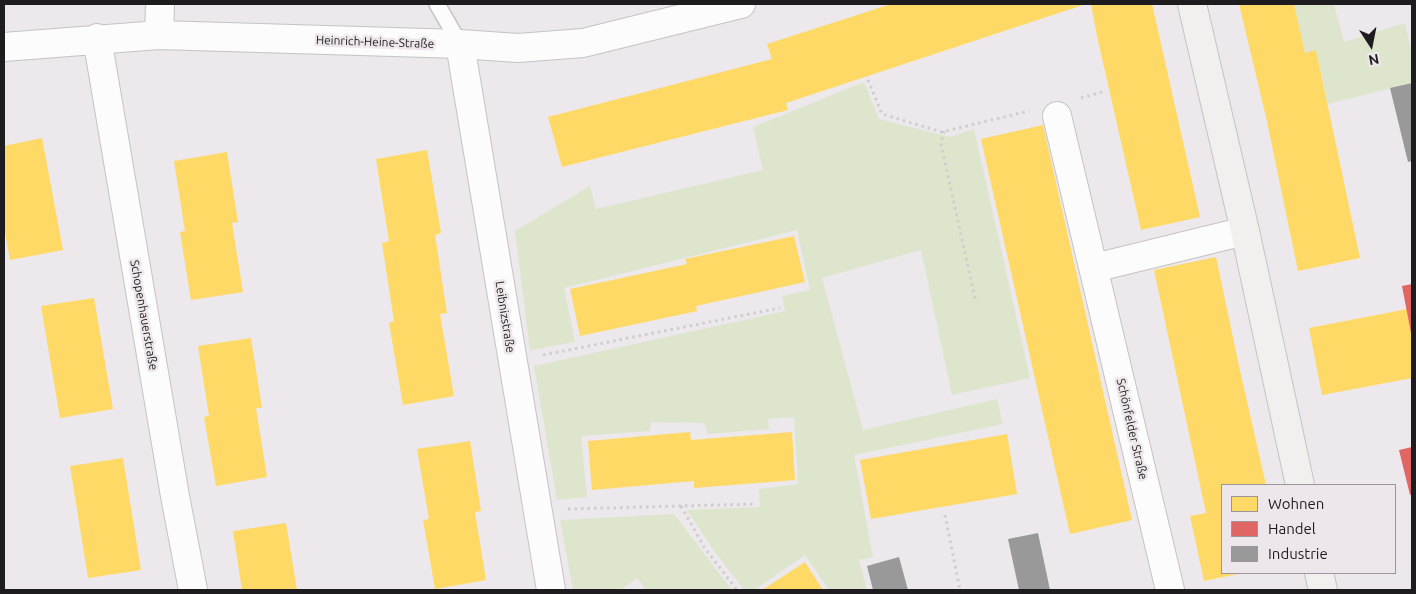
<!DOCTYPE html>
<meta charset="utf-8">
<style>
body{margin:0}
#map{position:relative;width:1416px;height:594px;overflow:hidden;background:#ece8eb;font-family:Ubuntu,sans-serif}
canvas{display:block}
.frame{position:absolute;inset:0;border:5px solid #1e1c1e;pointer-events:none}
.legend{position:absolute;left:1221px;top:484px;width:175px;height:90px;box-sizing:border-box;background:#ede7ec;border:1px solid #9a969a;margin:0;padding:6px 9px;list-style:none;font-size:15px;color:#1e1c1e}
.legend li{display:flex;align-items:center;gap:10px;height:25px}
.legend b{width:25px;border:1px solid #9a969a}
.north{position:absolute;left:1346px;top:20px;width:50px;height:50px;-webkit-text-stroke:4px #ede7ec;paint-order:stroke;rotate:169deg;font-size:14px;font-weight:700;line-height:20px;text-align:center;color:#1e1c1e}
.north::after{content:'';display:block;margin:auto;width:18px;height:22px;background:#1e1c1e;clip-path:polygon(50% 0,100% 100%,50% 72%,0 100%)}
</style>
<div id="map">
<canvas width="1416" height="594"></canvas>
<div class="frame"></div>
<ul class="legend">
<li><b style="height:14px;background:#ffd966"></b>Wohnen</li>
<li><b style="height:14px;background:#e06666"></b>Handel</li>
<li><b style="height:14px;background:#999"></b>Industrie</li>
</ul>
<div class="north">N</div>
</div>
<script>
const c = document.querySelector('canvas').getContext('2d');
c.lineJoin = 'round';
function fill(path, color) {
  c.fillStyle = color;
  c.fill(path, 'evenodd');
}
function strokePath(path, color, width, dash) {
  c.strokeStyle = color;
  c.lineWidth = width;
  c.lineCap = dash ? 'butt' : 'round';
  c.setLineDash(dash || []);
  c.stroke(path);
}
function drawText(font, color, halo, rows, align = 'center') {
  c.font = font + ' Ubuntu,sans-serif';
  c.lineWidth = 5;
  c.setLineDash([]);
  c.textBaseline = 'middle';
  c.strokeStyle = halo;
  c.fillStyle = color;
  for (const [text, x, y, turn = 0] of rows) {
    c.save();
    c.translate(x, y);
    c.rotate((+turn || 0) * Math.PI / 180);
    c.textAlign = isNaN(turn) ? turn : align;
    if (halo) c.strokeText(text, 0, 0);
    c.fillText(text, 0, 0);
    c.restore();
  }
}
fill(new Path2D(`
 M 1294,4 L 1334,4 L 1344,42 L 1405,23 L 1412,53 L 1412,83 L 1328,104 L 1316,51 L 1305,53 Z
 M 864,82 L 879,119 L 950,137 L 974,129 L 1030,378 L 952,395 L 921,250 L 822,278 L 863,430 L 997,399 L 1003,424 L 854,455 L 873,557 L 859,560 L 867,590 L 829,590 L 805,555 L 754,590 L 744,590 L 712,548 L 687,510 L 760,507 L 759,489 L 798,484 L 794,417 L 768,419 L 769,429 L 708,434 L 704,423 L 651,422 L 650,431 L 581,436 L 587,497 L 557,500 L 534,366 L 785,311 L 782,296 L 810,290 L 797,230 L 564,288 L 575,342 L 530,350 L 515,231 L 590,186 L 596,209 L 763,170 L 753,127 Z
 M 674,514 L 732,590 L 646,590 L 637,578 L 620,590 L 573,590 L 560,520 Z`), '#dde6cd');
fill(new Path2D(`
 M 891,4 L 1086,4 L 786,103 L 788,110 L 562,167 L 548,117 L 772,59 L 767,44 Z
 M 1091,4 L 1152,4 L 1200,217 L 1141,230 L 1097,36 Z
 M 1239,4 L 1294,4 L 1305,53 L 1316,50 L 1360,258 L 1298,271 L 1266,117 Z
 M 1043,125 L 1132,520 L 1070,534 L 981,139 Z
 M 42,138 L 63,250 L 10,260 L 4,226 L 4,146 Z
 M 427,150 L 441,233 L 435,235 L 447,313 L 440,314 L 454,396 L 403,405 L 389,323 L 394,321 L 382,243 L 389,241 L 376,159 Z
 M 227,152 L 238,222 L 232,223 L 243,292 L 191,300 L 180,232 L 185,231 L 174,161 Z
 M 794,236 L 805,282 L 696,306 L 697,311 L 580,336 L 570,289 L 687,264 L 685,259 Z
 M 1216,257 L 1239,366 L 1266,485 L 1222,485 L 1222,573 L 1238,574 L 1204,581 L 1190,516 L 1206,513 L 1154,270 Z
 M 94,298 L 113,409 L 60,418 L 41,306 Z
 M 1407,309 L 1412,338 L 1412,378 L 1322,395 L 1309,328 Z
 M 251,338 L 262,408 L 256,408 L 267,477 L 216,486 L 204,417 L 209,416 L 198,346 Z
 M 690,432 L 691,440 L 792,432 L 795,480 L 694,488 L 694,481 L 592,490 L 588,441 Z
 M 1007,434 L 1017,494 L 871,519 L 860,460 Z
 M 470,441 L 481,511 L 475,512 L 486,580 L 435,589 L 423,520 L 429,519 L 417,449 Z
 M 123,458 L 141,570 L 88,578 L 70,466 Z
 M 286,523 L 297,590 L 242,590 L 233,531 Z
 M 805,562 L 823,590 L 762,590 Z`), '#ffd966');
fill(new Path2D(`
 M 1412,284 L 1412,333 L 1411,333 L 1402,286 Z
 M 1412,447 L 1412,494 L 1410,495 L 1399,450 Z`), '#e06666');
fill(new Path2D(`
 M 1412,83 L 1412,161 L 1408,162 L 1390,88 Z
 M 1038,533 L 1050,590 L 1019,590 L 1008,539 Z
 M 899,557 L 908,590 L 873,590 L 867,566 Z`), '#999');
const lane = new Path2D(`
 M 437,4 L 460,44`);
const street = new Path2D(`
 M 159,35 L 160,4
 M 97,38 L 175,496 L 193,590
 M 460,44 L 551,590
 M 4,47 L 159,35 L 460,44 L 518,48 L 583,43 L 741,4
 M 1057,116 L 1170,590
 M 1094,268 L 1245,231`);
const secondary = new Path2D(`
 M 1192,4 L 1245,231 L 1300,485
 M 1319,573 L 1323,590`);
strokePath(lane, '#c5c3c4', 18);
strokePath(street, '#c5c3c4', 30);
strokePath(secondary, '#c5c3c4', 30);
strokePath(new Path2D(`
 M 868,80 L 882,114 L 942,132 L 1029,111
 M 1081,98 L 1102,92
 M 944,131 L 941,144 L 976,303
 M 543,355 L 780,308
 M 681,506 L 704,547 L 737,590
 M 568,509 L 755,504
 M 945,515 L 960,590`), '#cfcecf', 3, [2.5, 4]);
strokePath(lane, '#fcfcfc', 15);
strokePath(street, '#fcfcfc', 28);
strokePath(secondary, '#f2f0ee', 28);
drawText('12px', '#1e1c1e', '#ede7ec', [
 ["Heinrich-Heine-Straße",375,42,2],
 ["Schopenhauerstraße",144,315,80],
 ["Leibnizstraße",505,317,81],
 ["Schönfelder Straße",1132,429,77]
]);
</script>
